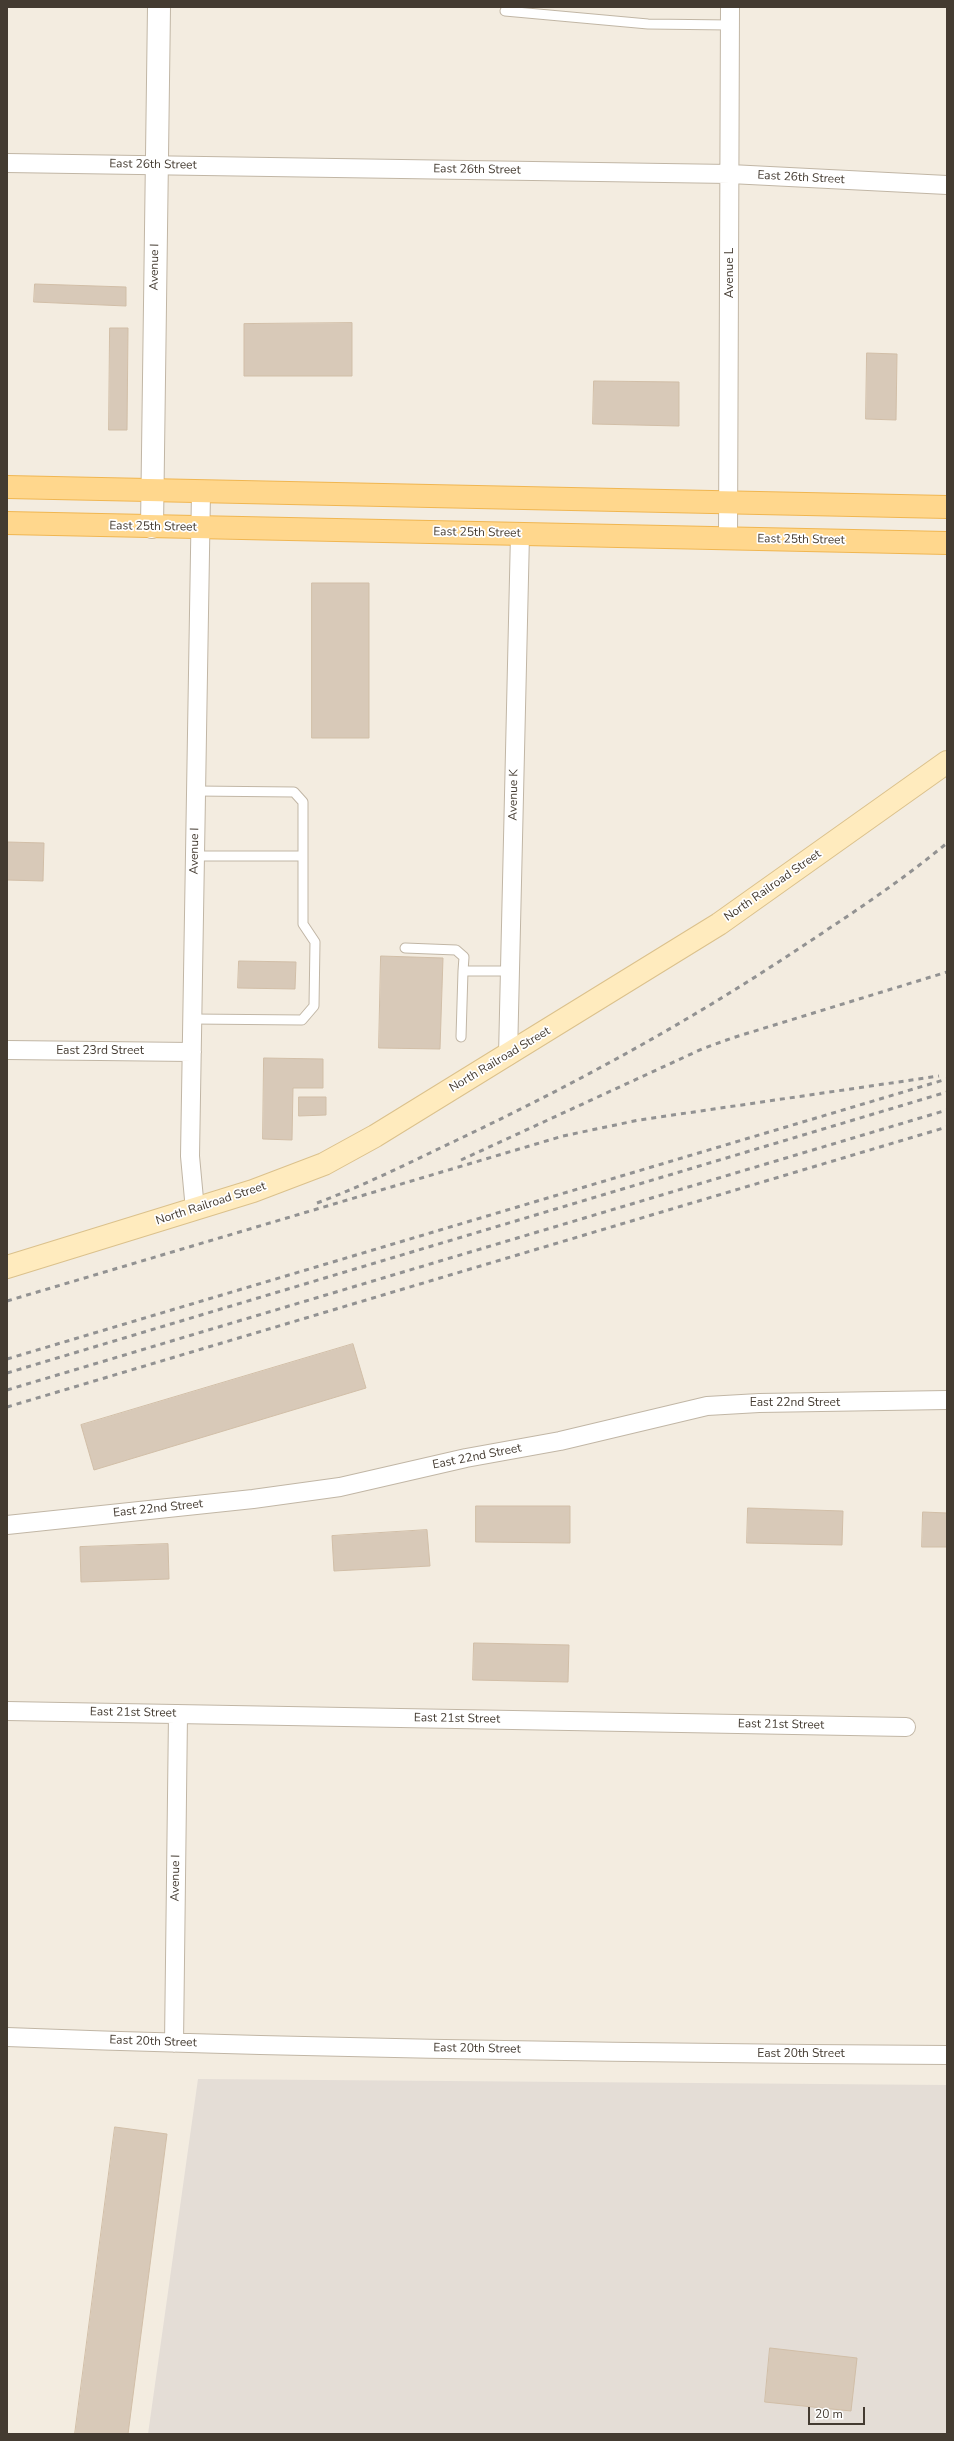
<!DOCTYPE html>
<style>
body{margin:0}
#map{position:relative;width:954px;height:2441px;overflow:hidden;background:#f3ece0;font-family:"Nunito Sans",sans-serif}
canvas{display:block}
.frame{position:absolute;inset:0;border:8px solid #443b31;pointer-events:none}
.scale{position:absolute;left:808px;top:2407px;width:57px;height:18px;box-sizing:border-box;border:2px solid #443b31;border-top:0;padding-left:5px;font-size:12px;line-height:14px;white-space:nowrap;color:#443b31;-webkit-text-stroke:3px #fff;paint-order:stroke}
</style>
<div id="map">
<canvas width="954" height="2441"></canvas>
<div class="frame"></div>
<div class="scale">20 m</div>
</div>
<script>
const c = document.querySelector('canvas').getContext('2d');
c.lineJoin = 'round';
function fill(path, color) {
  c.fillStyle = color;
  c.fill(path, 'evenodd');
}
function strokePath(path, color, width, dash) {
  c.strokeStyle = color;
  c.lineWidth = width;
  c.lineCap = dash ? 'butt' : 'round';
  c.setLineDash(dash || []);
  c.stroke(path);
}
function drawText(font, color, halo, rows, align = 'center') {
  c.font = font + ' "Nunito Sans",sans-serif';
  c.lineWidth = 3.5;
  c.setLineDash([]);
  c.textBaseline = 'middle';
  c.strokeStyle = halo;
  c.fillStyle = color;
  for (const [text, x, y, turn = 0] of rows) {
    c.save();
    c.translate(x, y);
    c.rotate((+turn || 0) * Math.PI / 180);
    c.textAlign = isNaN(turn) ? turn : align;
    if (halo) c.strokeText(text, 0, 0);
    c.fillText(text, 0, 0);
    c.restore();
  }
}
fill(new Path2D(`
 M 198,2079 L 947,2085 L 947,2434 L 148,2434 Z`), '#e4ddd6');
const building = new Path2D(`
 M 35,284 L 126,287 L 126,306 L 34,302 Z
 M 352,323 L 352,376 L 244,376 L 244,324 Z
 M 110,328 L 128,328 L 127,430 L 109,430 Z
 M 867,353 L 897,354 L 896,420 L 866,419 Z
 M 594,381 L 679,382 L 679,426 L 593,424 Z
 M 312,583 L 369,583 L 369,738 L 312,738 Z
 M 7,842 L 44,843 L 43,881 L 7,880 Z
 M 381,956 L 443,958 L 440,1049 L 379,1048 Z
 M 239,961 L 296,962 L 295,989 L 238,988 Z
 M 264,1058 L 323,1059 L 323,1088 L 293,1088 L 292,1140 L 263,1139 Z
 M 299,1097 L 326,1097 L 326,1115 L 299,1116 Z
 M 353,1344 L 366,1388 L 94,1470 L 81,1425 Z
 M 476,1506 L 570,1506 L 570,1543 L 476,1542 Z
 M 748,1508 L 843,1511 L 842,1545 L 747,1543 Z
 M 923,1512 L 947,1513 L 947,1547 L 922,1547 Z
 M 427,1530 L 430,1566 L 334,1571 L 332,1536 Z
 M 168,1544 L 169,1579 L 81,1582 L 80,1547 Z
 M 474,1643 L 569,1645 L 568,1682 L 473,1680 Z
 M 115,2127 L 167,2134 L 128,2434 L 75,2434 Z
 M 770,2348 L 857,2358 L 851,2411 L 765,2402 Z`);
fill(building, '#d8c9b8');
strokePath(building, '#d1bea7', 1);
const service = new Path2D(`
 M 505,11 L 648,24 L 730,25
 M 195,856 L 303,856
 M 405,948 L 456,950 L 464,957 L 463,971
 M 193,1019 L 302,1020 L 314,1006 L 315,942 L 303,924 L 303,802 L 294,792 L 196,791
 M 461,1037 L 463,971 L 510,971`);
const minor = new Path2D(`
 M 7,163 L 730,174 L 947,185
 M 728,539 L 730,7
 M 7,1050 L 192,1052
 M 508,1056 L 520,534
 M 195,1210 L 190,1156 L 201,492
 M 7,1525 L 253,1499 L 340,1487 L 466,1458 L 560,1441 L 707,1406 L 759,1403 L 947,1400
 M 7,1711 L 906,1727
 M 7,2037 C 320,2049 634,2053 947,2055
 M 174,2043 L 178,1714`);
const tertiary = new Path2D(`
 M 152,527 L 159,7`);
const secondary = new Path2D(`
 M 7,1267 L 253,1191 L 324,1164 L 375,1136 L 719,924 L 947,762`);
const primary = new Path2D(`
 M 7,487 L 947,507
 M 7,523 L 947,543`);
strokePath(service, '#c1b6a5', 11);
strokePath(minor, '#c1b6a5', 20);
strokePath(tertiary, '#c1b6a5', 24);
strokePath(secondary, '#dbc18c', 24);
strokePath(primary, '#f0b651', 24);
strokePath(service, '#fff', 9);
strokePath(minor, '#fff', 18);
strokePath(tertiary, '#fff', 22);
strokePath(secondary, '#ffebbe', 22);
strokePath(primary, '#ffd78d', 22);
strokePath(new Path2D(`
 M 461,1160 L 702,1049 L 732,1038 L 947,972
 M 317,1203 C 365,1185 411,1162 457,1140 C 573,1085 685,1024 792,953 C 845,918 899,883 947,843
 M 7,1301 L 563,1136 L 639,1120 L 939,1076
 M 7,1359 L 947,1079
 M 7,1373 L 947,1092
 M 7,1390 L 947,1110
 M 7,1407 L 947,1127`), '#929292', 3, [5, 5]);
drawText('12px', '#443b31', '#fff', [
 ["East 26th Street",153,165,1],
 ["East 26th Street",477,170,1],
 ["East 26th Street",801,178,3],
 ["Avenue I",155,267,-89],
 ["Avenue L",730,273,-90],
 ["East 25th Street",153,527,1],
 ["East 25th Street",477,533,1],
 ["East 25th Street",801,540,1],
 ["Avenue K",514,795,-89],
 ["Avenue I",195,851,-89],
 ["North Railroad Street",773,886,-35],
 ["East 23rd Street",100,1051],
 ["North Railroad Street",500,1060,-31],
 ["North Railroad Street",211,1204,-18],
 ["East 22nd Street",795,1403],
 ["East 22nd Street",477,1457,-11],
 ["East 22nd Street",158,1509,-6],
 ["East 21st Street",133,1713,1],
 ["East 21st Street",457,1719,1],
 ["East 21st Street",781,1725,1],
 ["Avenue I",176,1878,-89],
 ["East 20th Street",153,2042,2],
 ["East 20th Street",477,2049,1],
 ["East 20th Street",801,2054]
]);
</script>
